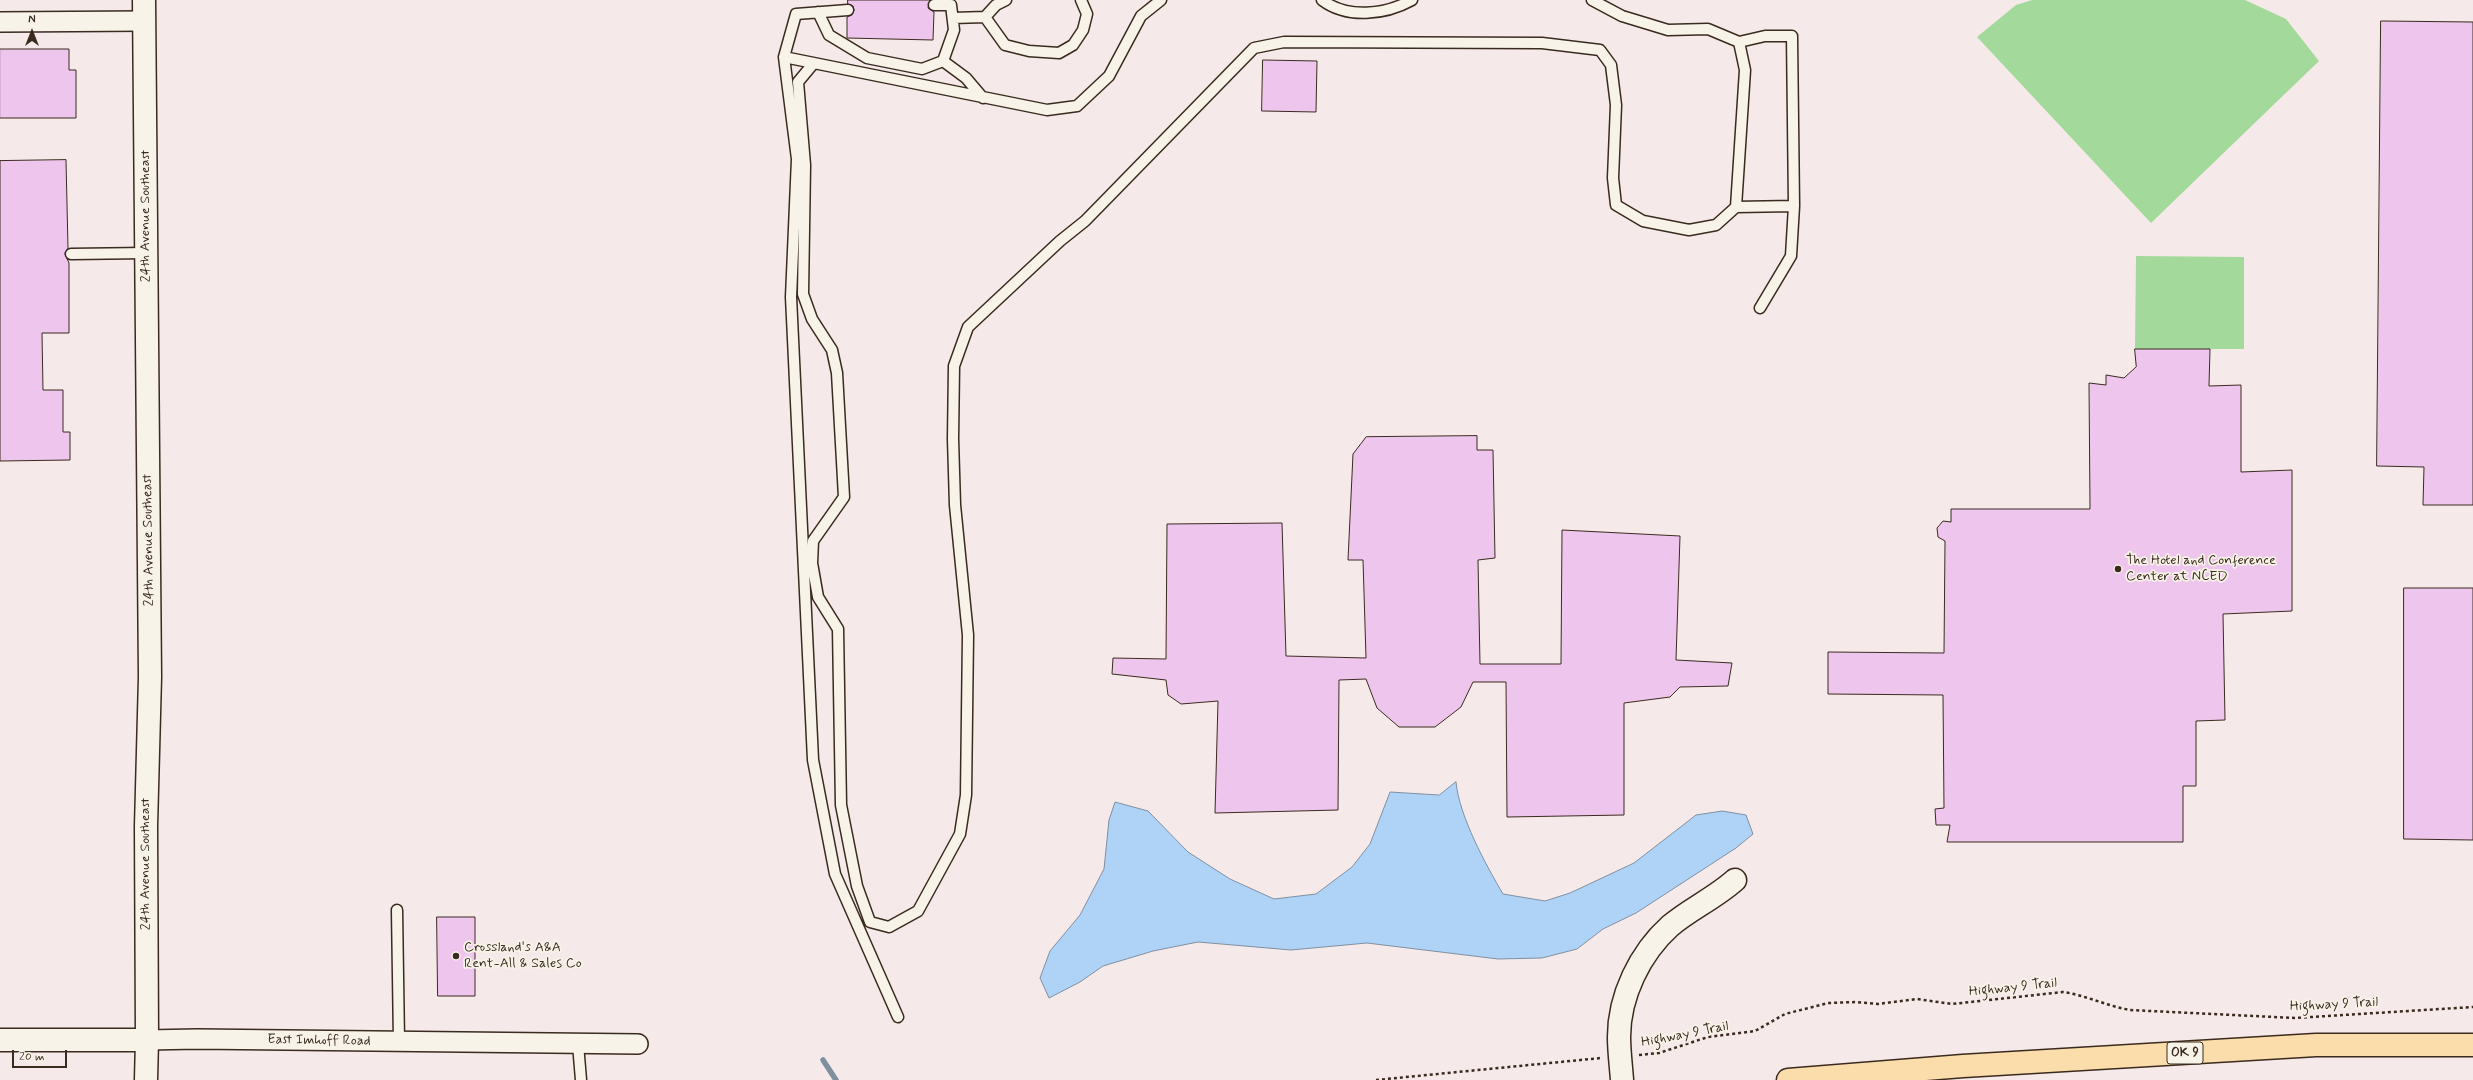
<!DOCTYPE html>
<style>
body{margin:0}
#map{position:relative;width:2473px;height:1080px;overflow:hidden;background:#f5eae9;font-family:Mynerve,sans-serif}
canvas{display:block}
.north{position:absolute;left:12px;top:12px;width:40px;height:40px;-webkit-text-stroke:3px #f7f3e8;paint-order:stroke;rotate:0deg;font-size:11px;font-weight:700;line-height:16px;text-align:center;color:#3b2a1e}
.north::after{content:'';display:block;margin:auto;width:14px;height:18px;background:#3b2a1e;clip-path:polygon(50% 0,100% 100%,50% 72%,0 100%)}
.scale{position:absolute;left:12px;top:1050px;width:55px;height:18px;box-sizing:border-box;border:2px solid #3b2a1e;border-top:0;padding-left:5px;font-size:12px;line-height:14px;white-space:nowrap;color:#3b2a1e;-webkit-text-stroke:3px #f7f3e8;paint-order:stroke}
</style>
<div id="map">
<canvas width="2473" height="1080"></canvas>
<div class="north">N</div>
<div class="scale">20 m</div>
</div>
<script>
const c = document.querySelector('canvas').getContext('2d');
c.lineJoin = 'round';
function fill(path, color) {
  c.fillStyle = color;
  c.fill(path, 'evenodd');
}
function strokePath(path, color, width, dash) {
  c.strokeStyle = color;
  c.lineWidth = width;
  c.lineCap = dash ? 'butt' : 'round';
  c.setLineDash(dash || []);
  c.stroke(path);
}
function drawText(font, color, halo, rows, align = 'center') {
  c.font = font + ' Mynerve,sans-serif';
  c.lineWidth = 3.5;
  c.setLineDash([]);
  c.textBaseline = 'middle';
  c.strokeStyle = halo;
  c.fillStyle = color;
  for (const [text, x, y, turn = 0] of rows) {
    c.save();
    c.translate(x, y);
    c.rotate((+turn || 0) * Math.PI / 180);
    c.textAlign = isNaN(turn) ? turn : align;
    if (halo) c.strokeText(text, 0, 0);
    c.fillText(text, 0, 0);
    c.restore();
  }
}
fill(new Path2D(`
 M 2032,0 L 2245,0 L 2286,19 L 2319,61 L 2151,223 L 1977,37 L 2016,5 Z
 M 2136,256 L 2244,257 L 2244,349 L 2135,349 Z`), '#a4d99c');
const water = new Path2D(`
 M 1456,782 C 1459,816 1486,865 1503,894 L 1545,901 L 1570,893 L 1634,863 L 1696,815 L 1722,811 L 1746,815 L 1753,834 L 1736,848 L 1636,913 L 1603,929 L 1577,949 L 1542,958 L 1498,959 L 1367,943 L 1291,950 L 1198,942 L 1153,951 L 1103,966 L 1080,982 L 1049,998 L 1040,978 L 1050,951 L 1080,915 L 1104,869 L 1109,820 L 1115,802 L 1148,811 L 1188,852 L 1230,879 L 1274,899 L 1316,894 L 1352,867 L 1370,844 L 1390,792 L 1439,795 Z`);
fill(water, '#aed3f7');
strokePath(water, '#808fa0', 1);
strokePath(new Path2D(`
 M 823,1060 L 836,1080`), '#808fa0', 5.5);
const building = new Path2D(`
 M 848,0 L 930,0 L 928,8 L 934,12 L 933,40 L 847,38 L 847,17 L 852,15 L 854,10 L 853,6 L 848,4 Z
 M 2381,21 L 2473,22 L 2473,505 L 2423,505 L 2424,467 L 2377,466 Z
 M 0,49 L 69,49 L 69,70 L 76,70 L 76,118 L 0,118 Z
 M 1263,60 L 1317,61 L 1316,112 L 1262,111 Z
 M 66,160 L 68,248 L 65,254 L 69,263 L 69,333 L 42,333 L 43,390 L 63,390 L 63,432 L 70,432 L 70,460 L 0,461 L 0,161 Z
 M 2135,349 L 2210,349 L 2209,386 L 2241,385 L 2241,472 L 2292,470 L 2292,611 L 2223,614 L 2225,720 L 2196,721 L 2196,786 L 2183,786 L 2183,842 L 1947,842 L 1950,825 L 1936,825 L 1935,809 L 1944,808 L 1943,695 L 1828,694 L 1828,652 L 1944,653 L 1945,541 L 1938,537 L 1937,528 L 1943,521 L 1951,522 L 1951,509 L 2090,509 L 2089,383 L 2106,385 L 2106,375 L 2124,378 L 2136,367 Z
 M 1477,436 L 1477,450 L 1493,450 L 1495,558 L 1478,560 L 1480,664 L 1561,664 L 1562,530 L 1680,536 L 1676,660 L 1732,663 L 1728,686 L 1680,687 L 1670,697 L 1624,703 L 1624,815 L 1507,817 L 1506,682 L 1473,682 L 1461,707 L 1435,727 L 1399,727 L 1377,708 L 1366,679 L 1339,680 L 1338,810 L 1215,813 L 1218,701 L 1181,704 L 1168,695 L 1166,680 L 1112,674 L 1113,658 L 1166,659 L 1167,524 L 1282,523 L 1286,656 L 1366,658 L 1363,560 L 1348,560 L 1353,454 L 1366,437 Z
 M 2404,588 L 2473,588 L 2473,840 L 2404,839 Z
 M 437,917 L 475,917 L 475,996 L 438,996 Z`);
fill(building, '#eec5ec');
strokePath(building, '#3b2a1e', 1);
const service = new Path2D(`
 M 1322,0 C 1347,19 1385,15 1412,0
 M 1592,0 L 1622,16 L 1668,30 L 1708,29 L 1739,42 L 1765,36 L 1792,36 L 1794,206 L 1791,256 L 1760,308
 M 848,10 L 796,14 L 784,57 L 797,159 L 791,297 L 813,760 L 835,874 L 898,1017
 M 818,12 L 829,35 L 867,58 L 922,69 L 943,61 L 954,30 L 951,5 L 934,5
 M 985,17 L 1005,45 L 1029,51 L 1059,53 L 1073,45 L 1083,30 L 1087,14 L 1081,0
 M 953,18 L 985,17 L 996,5 L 1006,0
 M 1739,42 L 1745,70 L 1736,207 L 1794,206
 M 784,57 L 1047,110 L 1077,106 L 1109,76 L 1141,16 L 1161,0
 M 943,61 L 966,78 L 983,98
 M 813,64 L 798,82 L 805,165 L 803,294 L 812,319 L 832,350 L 837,373 L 844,497 L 813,541 L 812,563 L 818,597 L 838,629 L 841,805 L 857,886 L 870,922 L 889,927 L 918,911 L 960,834 L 966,795 L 968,635 L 955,505 L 953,439 L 954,366 L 968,327 L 1060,241 L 1085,221 L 1254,48 L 1284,42 L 1542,43 L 1600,50 L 1611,65 L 1616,105 L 1613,178 L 1616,205 L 1643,221 L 1689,230 L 1716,225 L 1736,207
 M 71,254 L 146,253
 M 397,910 L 399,1042
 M 578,1044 L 581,1080`);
const minor = new Path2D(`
 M 0,22 L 144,21
 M 147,1040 L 197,1039 L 638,1044`);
const tertiary = new Path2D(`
 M 144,0 L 150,677 L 146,826 L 147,1040
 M 1622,1080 C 1621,1066 1619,1051 1619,1037 C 1619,996 1640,953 1670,926 C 1690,909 1715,898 1735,880`);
const secondary = new Path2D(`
 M 0,1040 L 147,1040 L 146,1080`);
const trunk = new Path2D(`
 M 1788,1080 L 1963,1066 L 2316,1045 L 2473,1045`);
strokePath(service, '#3b2a1e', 13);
strokePath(minor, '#3b2a1e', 22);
strokePath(tertiary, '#3b2a1e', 25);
strokePath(secondary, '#3b2a1e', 25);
strokePath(trunk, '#3b2a1e', 25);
strokePath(new Path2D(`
 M 1639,1055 L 1659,1053 L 1708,1037 L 1755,1031 L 1785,1014 L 1828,1003 L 1856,1002 L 1878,1004 L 1917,999 L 1952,1004 L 2063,992 C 2085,995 2107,1006 2130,1010 L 2295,1018 L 2473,1007
 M 1376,1080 L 1601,1058`), '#3b2a1e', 2.5, [3, 3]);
strokePath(service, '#f7f3e8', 10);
strokePath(minor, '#f7f3e8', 19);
strokePath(tertiary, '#f7f3e8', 22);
strokePath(secondary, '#f7f3e8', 22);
strokePath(trunk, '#fbddab', 22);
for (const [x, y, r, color] of [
 [2118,569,4,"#3b2a1e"],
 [456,956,4,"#3b2a1e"]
]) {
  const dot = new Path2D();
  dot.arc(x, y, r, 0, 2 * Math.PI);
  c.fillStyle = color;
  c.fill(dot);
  strokePath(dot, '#f7f3e8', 1.5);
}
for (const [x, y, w] of [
 [2185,1053,36]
]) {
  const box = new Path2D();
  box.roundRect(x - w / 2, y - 11, w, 22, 3);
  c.fillStyle = '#f7f3e8';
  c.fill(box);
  strokePath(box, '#3b2a1e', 1);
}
drawText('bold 13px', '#3b2a1e', null, [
 ["OK 9",2185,1053]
]);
drawText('14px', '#3b2a1e', '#f7f3e8', [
 ["24th Avenue Southeast",146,216,-90],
 ["24th Avenue Southeast",149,540,-91],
 ["24th Avenue Southeast",146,864,-90],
 ["Highway 9 Trail",2013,988,-6],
 ["Highway 9 Trail",2334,1005,-3],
 ["Highway 9 Trail",1685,1035,-11],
 ["East Imhoff Road",319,1041,1]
]);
drawText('14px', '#3b2a1e', '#f7f3e8', [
 ["The Hotel and Conference",2126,561],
 ["Center at NCED",2126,577],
 ["Crossland's A&A",464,948],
 ["Rent-All & Sales Co",464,964]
], 'left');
</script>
